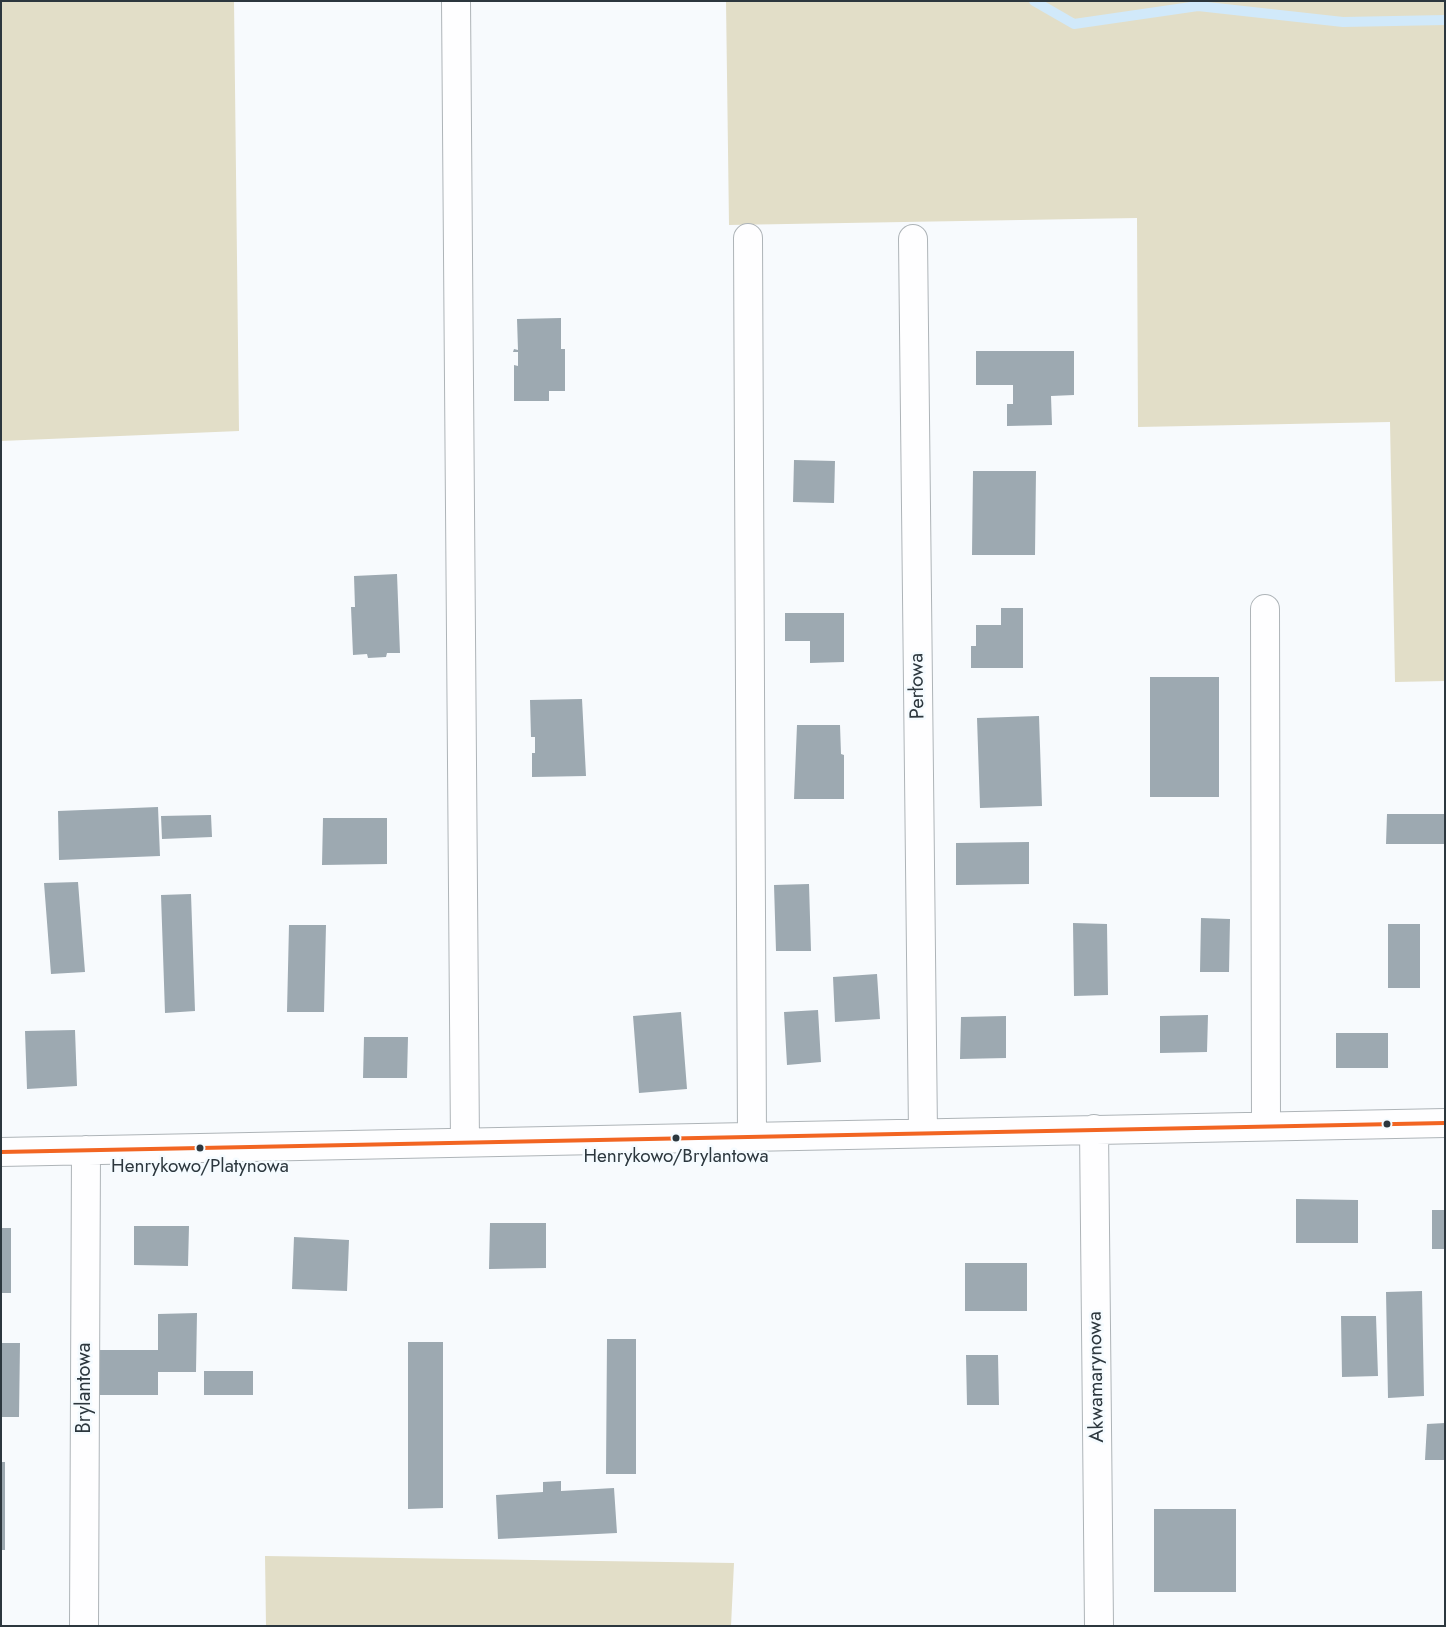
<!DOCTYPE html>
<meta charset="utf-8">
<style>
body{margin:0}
#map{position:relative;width:1446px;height:1627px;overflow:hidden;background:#f7fafd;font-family:Jost,sans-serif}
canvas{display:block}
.frame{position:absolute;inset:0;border:2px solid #2c373e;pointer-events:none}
</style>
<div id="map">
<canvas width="1446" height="1627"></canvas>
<div class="frame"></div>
</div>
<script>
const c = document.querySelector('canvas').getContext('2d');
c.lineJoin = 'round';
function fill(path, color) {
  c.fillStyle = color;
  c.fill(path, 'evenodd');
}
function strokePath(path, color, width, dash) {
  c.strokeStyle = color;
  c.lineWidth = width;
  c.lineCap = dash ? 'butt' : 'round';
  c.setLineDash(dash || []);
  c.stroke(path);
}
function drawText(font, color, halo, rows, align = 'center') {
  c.font = font + ' Jost,sans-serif';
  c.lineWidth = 5;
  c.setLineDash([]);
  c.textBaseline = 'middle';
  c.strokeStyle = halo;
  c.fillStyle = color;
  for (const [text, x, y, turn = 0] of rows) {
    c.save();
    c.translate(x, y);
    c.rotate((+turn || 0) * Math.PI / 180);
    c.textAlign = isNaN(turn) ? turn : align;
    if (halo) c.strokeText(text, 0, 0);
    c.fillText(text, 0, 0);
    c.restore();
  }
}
fill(new Path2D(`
 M 1,1 L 234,1 L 239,431 L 1,441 Z
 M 726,1 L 1445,1 L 1445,681 L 1395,682 L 1390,422 L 1138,427 L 1137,218 L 729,225 Z
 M 265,1556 L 734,1563 L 731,1626 L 266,1626 Z`), '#e2dec8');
strokePath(new Path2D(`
 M 1034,1 L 1074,24 L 1198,6 L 1343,22 L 1445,20`), '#d1e9fa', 10);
fill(new Path2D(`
 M 561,318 L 561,349 L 565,349 L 565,391 L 549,391 L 549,401 L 514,401 L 514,365 L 518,366 L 518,352 L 513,352 L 514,349 L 518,350 L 517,319 Z
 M 976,351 L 1074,351 L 1074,395 L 1051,396 L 1052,425 L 1007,426 L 1007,404 L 1013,404 L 1013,385 L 976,385 Z
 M 794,460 L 835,461 L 834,503 L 793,502 Z
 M 973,471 L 1036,471 L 1035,555 L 972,555 Z
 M 397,574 L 400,653 L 387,653 L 386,657 L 368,658 L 367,654 L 353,655 L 351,607 L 355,607 L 354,576 Z
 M 1001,608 L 1023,608 L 1023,668 L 971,668 L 971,646 L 976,646 L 976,625 L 1001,625 Z
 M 785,613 L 844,613 L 844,662 L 810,663 L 810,641 L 785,641 Z
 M 1150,677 L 1219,677 L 1219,797 L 1150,797 Z
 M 582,699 L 586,776 L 532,777 L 532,753 L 535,753 L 535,737 L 531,737 L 530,700 Z
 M 1039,716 L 1042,806 L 980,808 L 977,718 Z
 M 797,725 L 840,725 L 841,754 L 844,755 L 844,799 L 794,799 Z
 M 158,807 L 160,856 L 59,860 L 58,811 Z
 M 1387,814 L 1445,814 L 1445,844 L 1386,844 Z
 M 211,815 L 212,837 L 162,839 L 161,816 Z
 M 323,818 L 387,818 L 387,864 L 322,865 Z
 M 1029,842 L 1029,884 L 956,885 L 956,843 Z
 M 78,882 L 85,972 L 51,974 L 44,883 Z
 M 809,884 L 811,951 L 776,951 L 774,885 Z
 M 191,894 L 195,1011 L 165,1013 L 161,895 Z
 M 1201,918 L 1230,919 L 1229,972 L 1200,972 Z
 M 1073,923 L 1107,924 L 1108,995 L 1074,996 Z
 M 1388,924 L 1420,924 L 1420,988 L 1388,988 Z
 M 289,925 L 326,925 L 324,1012 L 287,1012 Z
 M 877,974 L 880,1019 L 835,1022 L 833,977 Z
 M 818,1010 L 821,1062 L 787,1065 L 784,1012 Z
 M 681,1012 L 687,1089 L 639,1093 L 633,1016 Z
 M 1208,1015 L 1207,1052 L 1160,1053 L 1160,1016 Z
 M 1006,1016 L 1006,1058 L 960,1059 L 961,1017 Z
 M 75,1030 L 77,1086 L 27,1089 L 25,1031 Z
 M 1336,1033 L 1388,1033 L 1388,1068 L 1336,1068 Z
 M 364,1037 L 408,1037 L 407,1078 L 363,1078 Z
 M 1296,1199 L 1358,1200 L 1358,1243 L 1296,1243 Z
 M 1432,1210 L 1445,1210 L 1445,1249 L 1432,1249 Z
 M 490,1223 L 546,1223 L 546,1268 L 489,1269 Z
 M 134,1226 L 189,1226 L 188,1266 L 134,1265 Z
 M 1,1228 L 11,1228 L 11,1293 L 1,1293 Z
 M 294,1237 L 349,1240 L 347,1291 L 292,1289 Z
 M 965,1263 L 1027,1263 L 1027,1311 L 965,1311 Z
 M 1422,1291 L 1424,1396 L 1388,1398 L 1386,1292 Z
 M 197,1313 L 196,1372 L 158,1372 L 158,1395 L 99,1395 L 100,1350 L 158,1350 L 158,1314 Z
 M 1341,1316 L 1376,1316 L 1378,1376 L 1342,1377 Z
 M 607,1339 L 636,1339 L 636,1474 L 606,1474 Z
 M 408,1342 L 443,1342 L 443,1508 L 408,1509 Z
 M 1,1343 L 20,1343 L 19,1417 L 1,1417 Z
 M 966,1355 L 998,1355 L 999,1405 L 967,1405 Z
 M 204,1371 L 253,1371 L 253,1395 L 204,1395 Z
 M 1445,1423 L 1445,1460 L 1425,1460 L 1427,1424 Z
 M 1,1462 L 5,1462 L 5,1550 L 1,1550 Z
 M 561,1481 L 561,1491 L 614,1488 L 617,1533 L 498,1539 L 496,1495 L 543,1492 L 543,1482 Z
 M 1154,1509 L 1236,1509 L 1236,1592 L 1154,1592 Z`), '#9da9b1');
const street = new Path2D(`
 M 456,1 L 465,1142
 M 748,238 L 752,1137
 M 913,239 L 923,1133
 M 1265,609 L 1266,1126
 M 1094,1129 L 1099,1626
 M 1,1152 L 1445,1123
 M 84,1626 L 86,1150`);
strokePath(street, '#aeb4b8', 30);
strokePath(street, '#fefeff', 28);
strokePath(new Path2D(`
 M 1,1152 L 1445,1123`), '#f26522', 4);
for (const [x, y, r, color] of [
 [1387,1124,4.5,"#2c373e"],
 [676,1138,4.5,"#2c373e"],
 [200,1148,4.5,"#2c373e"]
]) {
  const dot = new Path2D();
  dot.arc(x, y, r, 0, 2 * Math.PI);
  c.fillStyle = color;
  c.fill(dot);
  strokePath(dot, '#f5fbff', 2);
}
drawText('19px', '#2c373e', '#f5fbff', [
 ["Henrykowo/Brylantowa",676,1157],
 ["Henrykowo/Platynowa",200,1167]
]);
drawText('20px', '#2c373e', '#f5fbff', [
 ["Perłowa",918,686,-91],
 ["Akwamarynowa",1097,1377,-91],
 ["Brylantowa",85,1388,-90]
]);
</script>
